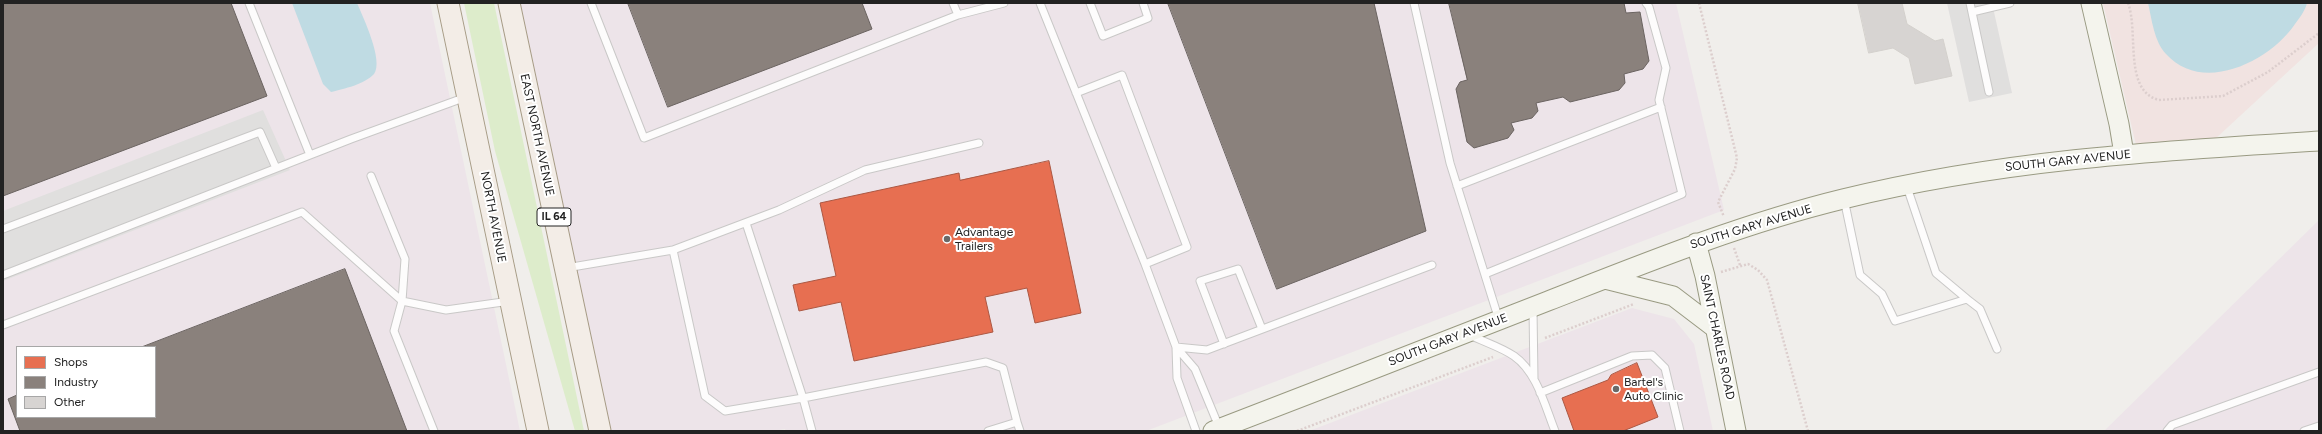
<!DOCTYPE html>
<style>
body{margin:0}
#map{position:relative;width:2322px;height:434px;overflow:hidden;background:#f0eeeb;font-family:Figtree,sans-serif}
canvas{display:block}
.frame{position:absolute;inset:0;border:4px solid #222;pointer-events:none}
.legend{position:absolute;left:16px;top:346px;width:140px;height:72px;box-sizing:border-box;background:#fff;border:1px solid #a7a7a7;margin:0;padding:5px 7px;list-style:none;font-size:12px;color:#222}
.legend li{display:flex;align-items:center;gap:8px;height:20px}
.legend b{width:20px;border:1px solid #a7a7a7}
</style>
<div id="map">
<canvas width="2322" height="434"></canvas>
<div class="frame"></div>
<ul class="legend">
<li><b style="height:11px;background:#e76f51"></b>Shops</li>
<li><b style="height:11px;background:#8a817c"></b>Industry</li>
<li><b style="height:11px;background:#d7d4d2"></b>Other</li>
</ul>
</div>
<script>
const c = document.querySelector('canvas').getContext('2d');
c.lineJoin = 'round';
function fill(path, color) {
  c.fillStyle = color;
  c.fill(path, 'evenodd');
}
function strokePath(path, color, width, dash) {
  c.strokeStyle = color;
  c.lineWidth = width;
  c.lineCap = dash ? 'butt' : 'round';
  c.setLineDash(dash || []);
  c.stroke(path);
}
function drawText(font, color, halo, rows, align = 'center') {
  c.font = font + ' Figtree,sans-serif';
  c.lineWidth = 4;
  c.setLineDash([]);
  c.textBaseline = 'middle';
  c.strokeStyle = halo;
  c.fillStyle = color;
  for (const [text, x, y, turn = 0] of rows) {
    c.save();
    c.translate(x, y);
    c.rotate((+turn || 0) * Math.PI / 180);
    c.textAlign = isNaN(turn) ? turn : align;
    if (halo) c.strokeText(text, 0, 0);
    c.fillText(text, 0, 0);
    c.restore();
  }
}
fill(new Path2D(`
 M 2103,3 L 2319,3 L 2319,43 L 2214,140 L 2136,145 Z`), '#f1e3e1');
fill(new Path2D(`
 M 3,3 L 430,3 L 520,431 L 3,431 ZM 17,347 L 155,347 L 155,417 L 17,417 Z
 M 519,3 L 1676,3 L 1724,210 L 1146,431 L 786,431 L 785,429 L 774,431 L 610,431 Z
 M 2319,220 L 2319,431 L 2104,431 Z
 M 1632,308 L 1674,319 L 1694,344 L 1713,431 L 1309,431 Z`), '#ede4e9');
fill(new Path2D(`
 M 464,3 L 494,3 L 584,431 L 575,431 L 495,151 Z`), '#ddeccb');
fill(new Path2D(`
 M 1947,3 L 1992,3 L 2012,93 L 1969,102 Z
 M 263,110 L 290,170 L 3,281 L 3,211 Z`), '#e0dfde');
fill(new Path2D(`
 M 292,3 L 357,3 C 363,17 384,61 374,74 C 365,84 344,89 331,92 L 323,84 Z
 M 2148,3 L 2307,3 C 2305,11 2300,17 2295,24 C 2270,61 2203,95 2166,54 C 2154,41 2152,20 2148,3 Z`), '#bfdbe3');
const shops = new Path2D(`
 M 1049,161 L 1081,313 L 1035,323 L 1027,288 L 985,297 L 993,332 L 854,361 L 841,302 L 799,311 L 793,285 L 836,276 L 820,203 L 959,173 L 960,180 Z
 M 1637,363 L 1658,417 L 1623,431 L 1574,431 L 1562,398 L 1608,380 L 1611,375 Z`);
fill(shops, '#e76f51');
strokePath(shops, '#ac5843', 1);
const industry = new Path2D(`
 M 3,3 L 231,3 L 267,96 L 3,196 Z
 M 628,3 L 862,3 L 872,29 L 668,107 Z
 M 1168,3 L 1374,3 L 1426,231 L 1277,289 Z
 M 1449,3 L 1624,3 L 1626,13 L 1640,12 L 1649,61 L 1643,69 L 1624,74 L 1625,83 L 1619,90 L 1570,102 L 1563,97 L 1536,103 L 1538,111 L 1532,118 L 1511,123 L 1514,130 L 1508,138 L 1474,148 L 1467,142 L 1456,89 L 1460,82 L 1467,80 Z
 M 345,269 L 407,431 L 20,431 L 8,399 L 17,395 L 17,417 L 155,417 L 155,347 L 142,347 Z`);
fill(industry, '#8a817c');
strokePath(industry, '#6b6461', 1);
const building = new Path2D(`
 M 1858,3 L 1902,3 L 1907,24 L 1935,41 L 1943,39 L 1952,76 L 1915,84 L 1909,58 L 1893,48 L 1869,53 Z`);
fill(building, '#d7d4d2');
strokePath(building, '#d3d0cc', 1);
const lane = new Path2D(`
 M 249,3 L 310,155
 M 591,3 L 644,138 L 958,15 L 953,3
 M 1040,3 L 1145,264 L 1176,347 L 1207,350 L 1432,265
 M 1090,3 L 1103,36 L 1148,18 L 1143,3
 M 1414,3 L 1450,163 L 1499,320
 M 1970,3 L 1989,92
 M 1972,12 L 2010,3
 M 958,15 L 1004,3
 M 1076,93 L 1122,75 L 1187,247 L 1145,264
 M 371,176 L 405,259 L 402,301 L 394,331 L 434,431
 M 1457,186 L 1661,107
 M 1844,199 L 1860,275 L 1882,294 L 1895,321 L 1967,299 L 1936,273 L 1907,187
 M 746,223 L 803,398 L 986,362 L 1003,368 L 1017,422
 M 3,229 L 260,132 L 276,168
 M 673,250 L 779,210 L 865,170 L 979,143
 M 566,268 L 673,250 L 705,396 L 725,411 L 803,398 L 812,431
 M 1485,274 L 1682,194 L 1659,100 L 1666,68 L 1649,7 L 1646,3
 M 3,275 L 351,139 L 466,97
 M 1967,299 L 1980,309 L 1997,349
 M 1533,309 L 1534,379
 M 3,325 L 302,212 L 402,301 L 446,310 L 510,301
 M 1470,335 C 1484,342 1501,347 1514,356 C 1537,372 1545,406 1555,431
 M 1224,344 L 1200,281 L 1238,269 L 1262,329
 M 1176,347 L 1195,369 L 1219,427
 M 1176,347 L 1177,378 L 1196,431
 M 1540,393 L 1632,356 L 1652,355 L 1665,368 L 1680,431
 M 988,431 L 1017,422 L 1020,431
 M 2167,431 L 2172,425 L 2319,372
 M 2304,431 L 2319,426`);
const secondary = new Path2D(`
 M 2091,3 L 2119,124 L 2124,154
 M 1696,243 L 1705,276 L 1736,431
 M 1605,279 L 1673,296 L 1715,328
 M 1213,431 C 1325,388 1436,345 1548,301 C 1645,263 1741,224 1843,199 C 2001,160 2157,151 2319,141`);
const primary = new Path2D(`
 M 448,3 L 538,431
 M 509,3 L 600,431`);
strokePath(lane, '#c9c8c7', 9);
strokePath(secondary, '#999a82', 21);
strokePath(primary, '#a79c86', 23);
strokePath(new Path2D(`
 M 1699,3 L 1737,158 L 1735,169 L 1718,202 L 1724,217
 M 2128,3 C 2139,32 2123,91 2159,100 L 2223,96 L 2268,72 L 2319,33
 M 1734,248 L 1740,265
 M 1721,272 L 1748,264 L 1758,270 L 1767,280 L 1808,431
 M 1545,338 L 1634,304
 M 1297,431 L 1493,357`), '#dccecd', 2.5, [2, 2]);
strokePath(lane, '#fdfcfc', 7);
strokePath(secondary, '#f4f4ed', 19);
strokePath(primary, '#f3ede7', 21);
for (const [x, y, r, color] of [
 [947,239,4,"#6a6968"],
 [1616,389,4,"#6a6968"]
]) {
  const dot = new Path2D();
  dot.arc(x, y, r, 0, 2 * Math.PI);
  c.fillStyle = color;
  c.fill(dot);
  strokePath(dot, '#fff', 1.5);
}
for (const [x, y, w] of [
 [554,217,34]
]) {
  const box = new Path2D();
  box.roundRect(x - w / 2, y - 9, w, 18, 3);
  c.fillStyle = '#fff';
  c.fill(box);
  strokePath(box, '#222', 1);
}
drawText('bold 11px', '#222', null, [
 ["IL 64",554,217]
]);
drawText('12px', '#222', '#fff', [
 ["EAST NORTH AVENUE",537,135,78],
 ["SOUTH GARY AVENUE",2068,161,-6],
 ["NORTH AVENUE",493,217,79],
 ["SOUTH GARY AVENUE",1751,227,-17],
 ["SAINT CHARLES ROAD",1717,337,78],
 ["SOUTH GARY AVENUE",1448,340,-21]
]);
drawText('12px', '#222', '#fff', [
 ["Advantage",955,232],
 ["Trailers",955,246],
 ["Bartel's",1624,382],
 ["Auto Clinic",1624,396]
], 'left');
</script>
